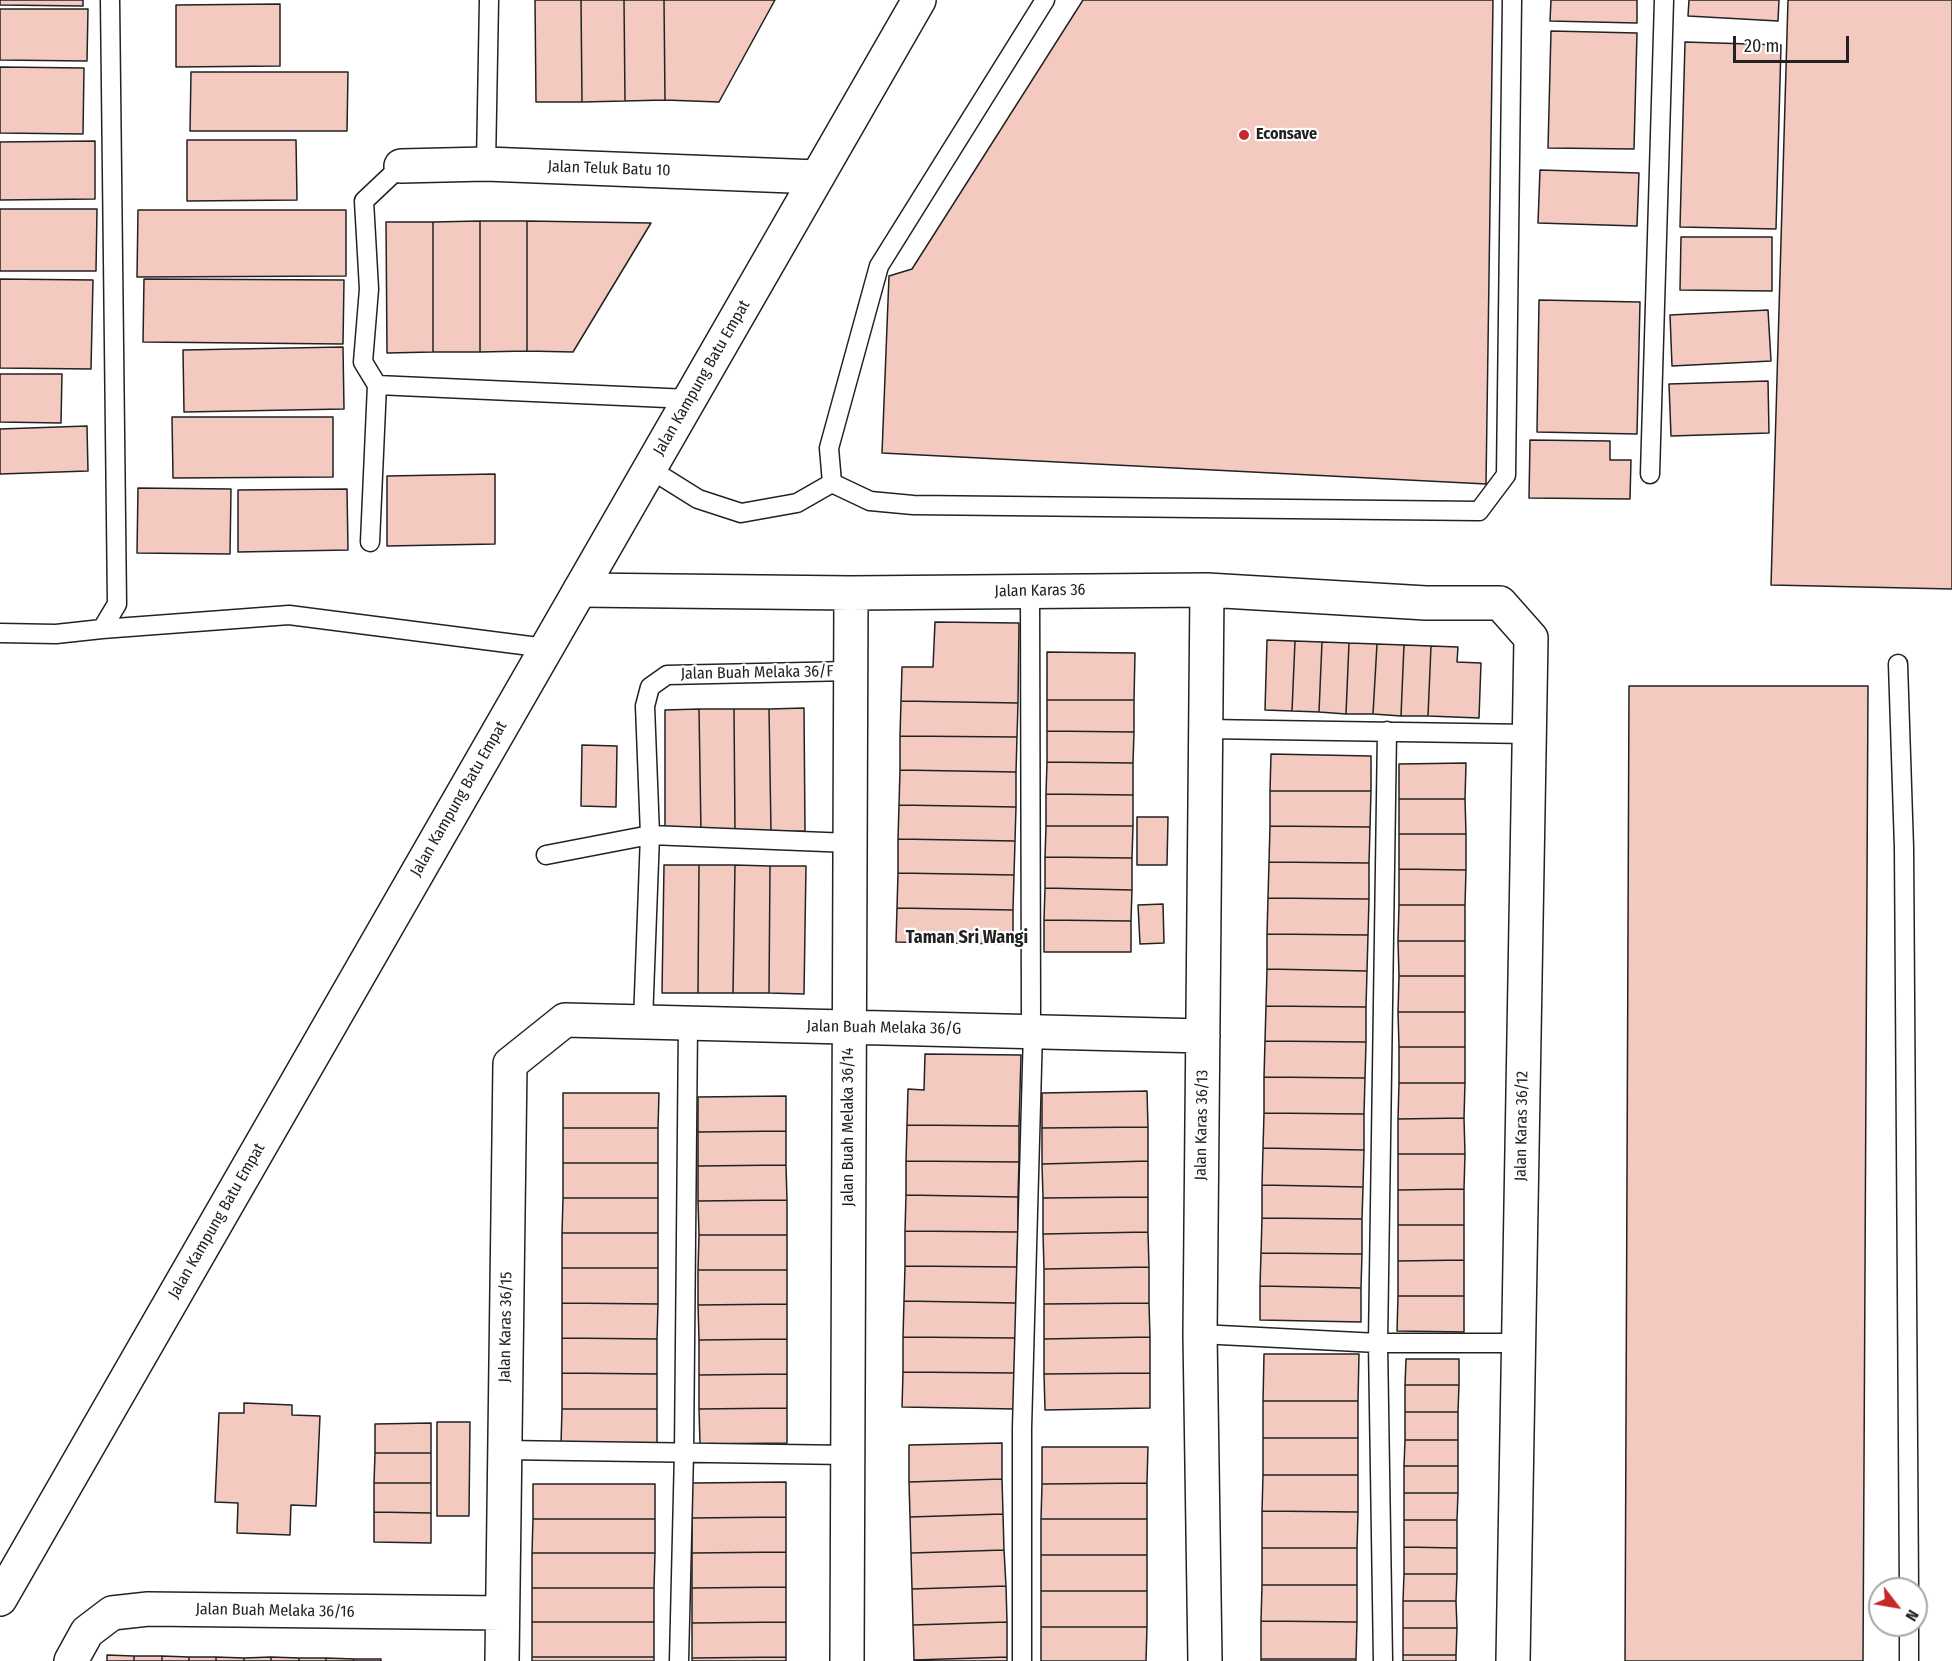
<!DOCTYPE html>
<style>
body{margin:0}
#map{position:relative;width:1952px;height:1661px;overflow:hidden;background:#fff;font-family:"Fira Sans Condensed",sans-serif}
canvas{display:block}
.north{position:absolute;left:1868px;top:1577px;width:60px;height:60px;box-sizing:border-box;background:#fff;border:2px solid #a7a7a7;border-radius:50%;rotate:121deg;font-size:16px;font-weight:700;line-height:24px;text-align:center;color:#222}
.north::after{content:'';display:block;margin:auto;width:21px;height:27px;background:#c62828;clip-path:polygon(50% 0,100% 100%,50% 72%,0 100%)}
.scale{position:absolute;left:1733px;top:36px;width:116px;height:27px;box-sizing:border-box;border:3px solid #222;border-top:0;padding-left:8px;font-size:18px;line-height:21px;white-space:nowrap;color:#222;-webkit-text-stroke:4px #fff;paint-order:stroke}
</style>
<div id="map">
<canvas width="1952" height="1661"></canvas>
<div class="north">N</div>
<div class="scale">20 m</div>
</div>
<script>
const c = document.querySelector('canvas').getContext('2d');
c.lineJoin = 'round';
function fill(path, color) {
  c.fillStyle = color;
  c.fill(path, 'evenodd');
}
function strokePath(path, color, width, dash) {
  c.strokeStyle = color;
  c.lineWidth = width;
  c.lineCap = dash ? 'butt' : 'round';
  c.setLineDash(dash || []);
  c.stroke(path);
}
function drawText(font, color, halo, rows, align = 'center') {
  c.font = font + ' "Fira Sans Condensed",sans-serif';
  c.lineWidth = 4.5;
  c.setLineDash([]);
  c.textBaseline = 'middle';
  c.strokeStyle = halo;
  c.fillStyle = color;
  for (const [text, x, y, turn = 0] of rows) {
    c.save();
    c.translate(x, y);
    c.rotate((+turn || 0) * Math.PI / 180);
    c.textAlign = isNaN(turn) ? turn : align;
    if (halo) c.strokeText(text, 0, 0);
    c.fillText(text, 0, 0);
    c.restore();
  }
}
const building = new Path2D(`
 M 0,0 L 83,0 L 83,6 L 0,5 Z
 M 535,0 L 581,0 L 582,102 L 536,102 Z
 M 581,0 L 624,0 L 625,101 L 582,102 Z
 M 624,0 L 664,0 L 665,100 L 625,101 Z
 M 664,0 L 775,0 L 719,102 L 665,100 Z
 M 1083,0 L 1493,0 L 1486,484 L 882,453 L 889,276 L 912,269 Z
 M 1551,0 L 1637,0 L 1637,23 L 1550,21 Z
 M 1689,0 L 1779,0 L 1778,21 L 1688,16 Z
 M 1788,0 L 1952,0 L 1952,589 L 1771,585 Z
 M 280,4 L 280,66 L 176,67 L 176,5 Z
 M 0,9 L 88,9 L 87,61 L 0,60 Z
 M 1551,31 L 1637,33 L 1634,149 L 1548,148 Z
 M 1685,42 L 1781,45 L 1776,229 L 1680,227 Z
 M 0,67 L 84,68 L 83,134 L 0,133 Z
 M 191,72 L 348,72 L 347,131 L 190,131 Z
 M 187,140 L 296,140 L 297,200 L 187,201 Z
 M 95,141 L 95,199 L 0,200 L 0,142 Z
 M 1540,170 L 1639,173 L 1637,226 L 1538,223 Z
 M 0,209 L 97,209 L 96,271 L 0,271 Z
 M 138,210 L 346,210 L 346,276 L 137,277 Z
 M 480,221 L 480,352 L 433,352 L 433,222 Z
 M 480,221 L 527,221 L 527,351 L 480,352 Z
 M 527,221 L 651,223 L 573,352 L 527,351 Z
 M 386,222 L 433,222 L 433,352 L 387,353 Z
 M 1681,237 L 1772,237 L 1772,291 L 1680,290 Z
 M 0,279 L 93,280 L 91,369 L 0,368 Z
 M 144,279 L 344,280 L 343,344 L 143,342 Z
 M 1539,300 L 1640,302 L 1637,434 L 1537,432 Z
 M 1768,310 L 1771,361 L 1672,366 L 1670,315 Z
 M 343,347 L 344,409 L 184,412 L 183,350 Z
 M 0,374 L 62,374 L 61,423 L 0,422 Z
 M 1768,381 L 1769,433 L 1671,436 L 1669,384 Z
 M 172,417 L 333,417 L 333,477 L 173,478 Z
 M 87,426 L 88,471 L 0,474 L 0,429 Z
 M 1530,440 L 1610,441 L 1610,460 L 1631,460 L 1630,499 L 1529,498 Z
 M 495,474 L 495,544 L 387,546 L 387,476 Z
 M 138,488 L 231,489 L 230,554 L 137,553 Z
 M 347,489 L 348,550 L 238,552 L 238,490 Z
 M 935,622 L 1019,623 L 1018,703 L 901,701 L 902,667 L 933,667 Z
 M 1267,640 L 1295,641 L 1292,711 L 1265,710 Z
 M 1295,641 L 1322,642 L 1319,712 L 1292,711 Z
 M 1322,642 L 1349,643 L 1346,714 L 1319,712 Z
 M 1349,643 L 1377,644 L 1373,714 L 1346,714 Z
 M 1377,644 L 1404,645 L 1401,716 L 1373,714 Z
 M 1404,645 L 1431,646 L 1428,716 L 1401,716 Z
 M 1431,646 L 1458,647 L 1457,662 L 1481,663 L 1479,718 L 1428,716 Z
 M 1047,652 L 1135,653 L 1134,700 L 1047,700 Z
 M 1629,686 L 1868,686 L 1863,1661 L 1625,1661 Z
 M 1047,700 L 1134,700 L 1134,732 L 1047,731 Z
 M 901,701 L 1018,703 L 1017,737 L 900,736 Z
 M 804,708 L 805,831 L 771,832 L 769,709 Z
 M 699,709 L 701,833 L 665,834 L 665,710 Z
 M 699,709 L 734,709 L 735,833 L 701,833 Z
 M 734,709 L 769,709 L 771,832 L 735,833 Z
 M 1047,731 L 1134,732 L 1133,763 L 1047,762 Z
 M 900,736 L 1017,737 L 1016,772 L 900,770 Z
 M 582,745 L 617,746 L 616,807 L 581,806 Z
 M 1271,754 L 1371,756 L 1371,791 L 1270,791 Z
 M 1047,762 L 1133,763 L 1133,795 L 1046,794 Z
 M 1466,763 L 1465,799 L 1399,799 L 1399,764 Z
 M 900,770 L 1016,772 L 1016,807 L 899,805 Z
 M 1270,791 L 1371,791 L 1370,827 L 1270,826 Z
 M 1046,794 L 1133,795 L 1133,826 L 1046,826 Z
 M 1399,799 L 1465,799 L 1466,834 L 1399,834 Z
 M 899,805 L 1016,807 L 1015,841 L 898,839 Z
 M 1137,817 L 1168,817 L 1167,865 L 1137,865 Z
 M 1046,826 L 1133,826 L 1132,858 L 1045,857 Z
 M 1270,826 L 1370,827 L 1369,863 L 1269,862 Z
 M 1399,834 L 1466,834 L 1466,870 L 1399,869 Z
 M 898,839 L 1015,841 L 1014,875 L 898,873 Z
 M 1045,857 L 1132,858 L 1132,890 L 1045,888 Z
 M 1269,862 L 1369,863 L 1369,899 L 1268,898 Z
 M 664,865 L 699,865 L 698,993 L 662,993 Z
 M 699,865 L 735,865 L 733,993 L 698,993 Z
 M 735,865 L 770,866 L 769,993 L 733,993 Z
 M 770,866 L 806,866 L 804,994 L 769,993 Z
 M 1399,869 L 1466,870 L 1465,905 L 1399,905 Z
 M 898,873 L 1014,875 L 1013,910 L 897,908 Z
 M 1045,888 L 1132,890 L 1131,921 L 1044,920 Z
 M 1268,898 L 1369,899 L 1368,935 L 1267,934 Z
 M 1163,904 L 1164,943 L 1140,944 L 1138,905 Z
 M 1399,905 L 1465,905 L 1465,941 L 1398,941 Z
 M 897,908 L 1013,910 L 1013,944 L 896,942 Z
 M 1044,920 L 1131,921 L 1131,952 L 1044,952 Z
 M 1267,934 L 1368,935 L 1367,971 L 1267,969 Z
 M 1398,941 L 1465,941 L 1465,976 L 1399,976 Z
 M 1267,969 L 1367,971 L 1366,1007 L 1266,1006 Z
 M 1399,976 L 1465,976 L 1465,1012 L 1398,1012 Z
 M 1266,1006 L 1366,1007 L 1366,1042 L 1265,1041 Z
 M 1398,1012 L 1465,1012 L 1465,1047 L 1399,1047 Z
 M 1265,1041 L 1366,1042 L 1365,1078 L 1264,1077 Z
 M 1399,1047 L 1465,1047 L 1465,1083 L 1399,1083 Z
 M 925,1054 L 1021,1055 L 1019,1126 L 907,1125 L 908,1089 L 924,1090 Z
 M 1264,1077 L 1365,1078 L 1364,1114 L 1264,1113 Z
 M 1399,1083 L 1465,1083 L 1464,1118 L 1398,1119 Z
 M 1147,1091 L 1148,1127 L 1042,1128 L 1042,1093 Z
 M 563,1093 L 659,1093 L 658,1128 L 563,1128 Z
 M 786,1096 L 786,1131 L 698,1132 L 698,1097 Z
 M 1264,1113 L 1364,1114 L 1364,1150 L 1263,1148 Z
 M 1464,1118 L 1465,1154 L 1398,1154 L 1398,1119 Z
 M 907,1125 L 1019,1126 L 1019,1162 L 906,1161 Z
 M 1148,1127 L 1148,1161 L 1042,1164 L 1042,1128 Z
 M 563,1128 L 658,1128 L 658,1163 L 563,1163 Z
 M 786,1131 L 786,1165 L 698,1166 L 698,1132 Z
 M 1263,1148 L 1364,1150 L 1363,1187 L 1262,1185 Z
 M 1398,1154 L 1465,1154 L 1464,1189 L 1398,1190 Z
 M 906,1161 L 1019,1162 L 1018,1197 L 906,1195 Z
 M 1148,1161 L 1148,1197 L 1043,1198 L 1042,1164 Z
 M 563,1163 L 658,1163 L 658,1198 L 563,1198 Z
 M 786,1165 L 787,1200 L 698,1201 L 698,1166 Z
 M 1262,1185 L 1363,1187 L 1362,1219 L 1262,1218 Z
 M 1464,1189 L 1464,1225 L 1398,1225 L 1398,1190 Z
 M 906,1195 L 1018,1197 L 1018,1232 L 905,1231 Z
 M 1148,1197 L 1148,1232 L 1043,1234 L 1043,1198 Z
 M 563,1198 L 658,1198 L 658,1233 L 562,1233 Z
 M 787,1200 L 787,1235 L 699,1235 L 698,1201 Z
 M 1262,1218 L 1362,1219 L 1362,1254 L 1261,1253 Z
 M 1398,1225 L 1464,1225 L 1464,1260 L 1398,1261 Z
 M 905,1231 L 1018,1232 L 1017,1267 L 905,1266 Z
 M 1148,1232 L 1149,1267 L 1044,1269 L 1043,1234 Z
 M 562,1233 L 658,1233 L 658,1268 L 562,1268 Z
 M 699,1235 L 787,1235 L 787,1270 L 698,1270 Z
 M 1261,1253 L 1362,1254 L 1361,1288 L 1260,1286 Z
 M 1464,1260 L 1464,1296 L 1398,1296 L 1398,1261 Z
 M 905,1266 L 1017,1267 L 1016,1303 L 904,1301 Z
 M 1149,1267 L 1149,1303 L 1044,1304 L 1044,1269 Z
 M 562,1268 L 658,1268 L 658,1304 L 562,1303 Z
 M 698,1270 L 787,1270 L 787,1304 L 698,1305 Z
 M 1260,1286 L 1361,1288 L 1361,1322 L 1260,1320 Z
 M 1398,1296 L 1464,1296 L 1464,1332 L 1397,1331 Z
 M 904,1301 L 1016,1303 L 1016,1338 L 903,1337 Z
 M 562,1303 L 658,1304 L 657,1339 L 562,1338 Z
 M 1149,1303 L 1150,1337 L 1044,1339 L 1044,1304 Z
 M 787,1304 L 787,1339 L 699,1340 L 698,1305 Z
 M 903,1337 L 1016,1338 L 1015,1373 L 903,1372 Z
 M 1150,1337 L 1150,1373 L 1044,1374 L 1044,1339 Z
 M 562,1338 L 657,1339 L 657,1374 L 562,1373 Z
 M 787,1339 L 787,1374 L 699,1375 L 699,1340 Z
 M 1264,1354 L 1359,1354 L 1358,1401 L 1263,1401 Z
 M 1406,1359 L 1459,1359 L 1459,1385 L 1405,1385 Z
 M 903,1372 L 1015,1373 L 1015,1409 L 902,1407 Z
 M 562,1373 L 657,1374 L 657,1409 L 562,1409 Z
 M 1150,1373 L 1150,1408 L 1045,1410 L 1044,1374 Z
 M 787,1374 L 787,1408 L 699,1409 L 699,1375 Z
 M 1405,1385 L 1459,1385 L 1458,1412 L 1405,1412 Z
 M 1263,1401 L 1358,1401 L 1358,1438 L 1263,1438 Z
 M 244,1403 L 292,1405 L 292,1415 L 320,1416 L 316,1506 L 291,1505 L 290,1535 L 237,1533 L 238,1503 L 215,1502 L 219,1413 L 244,1413 Z
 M 787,1408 L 787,1443 L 700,1444 L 699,1409 Z
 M 562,1409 L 657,1409 L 657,1444 L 561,1444 Z
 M 1405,1412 L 1458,1412 L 1458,1440 L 1405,1440 Z
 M 437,1422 L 470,1422 L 469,1516 L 437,1516 Z
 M 431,1423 L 431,1453 L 375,1453 L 375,1424 Z
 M 1263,1438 L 1358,1438 L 1358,1475 L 1263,1475 Z
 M 1405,1440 L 1458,1440 L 1458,1466 L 1404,1466 Z
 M 1002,1443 L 1002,1479 L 909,1482 L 909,1445 Z
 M 1042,1447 L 1148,1447 L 1147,1483 L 1042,1484 Z
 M 375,1453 L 431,1453 L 431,1483 L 374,1483 Z
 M 1404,1466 L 1458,1466 L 1458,1493 L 1404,1493 Z
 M 1263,1475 L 1358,1475 L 1358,1512 L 1262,1511 Z
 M 1002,1479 L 1003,1514 L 910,1517 L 909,1482 Z
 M 786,1482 L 786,1517 L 692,1518 L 692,1483 Z
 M 374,1483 L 431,1483 L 431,1513 L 374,1512 Z
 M 1147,1483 L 1147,1519 L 1041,1519 L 1042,1484 Z
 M 533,1484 L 655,1484 L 655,1519 L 533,1519 Z
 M 1404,1493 L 1458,1493 L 1457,1520 L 1404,1520 Z
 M 1262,1511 L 1358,1512 L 1357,1548 L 1262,1548 Z
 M 374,1512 L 431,1513 L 431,1543 L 374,1542 Z
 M 1003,1514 L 1004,1550 L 911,1553 L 910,1517 Z
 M 786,1517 L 786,1552 L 692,1553 L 692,1518 Z
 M 533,1519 L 655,1519 L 655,1553 L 532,1553 Z
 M 1041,1519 L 1147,1519 L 1147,1555 L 1041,1555 Z
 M 1404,1520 L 1457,1520 L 1457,1548 L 1404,1547 Z
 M 1404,1547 L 1457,1548 L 1457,1574 L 1404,1574 Z
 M 1262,1548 L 1357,1548 L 1357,1585 L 1262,1585 Z
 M 1004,1550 L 1006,1586 L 912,1589 L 911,1553 Z
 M 786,1552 L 786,1587 L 692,1588 L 692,1553 Z
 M 532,1553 L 655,1553 L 654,1588 L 532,1588 Z
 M 1041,1555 L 1147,1555 L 1147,1591 L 1041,1591 Z
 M 1404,1574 L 1457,1574 L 1456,1601 L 1403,1601 Z
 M 1262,1585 L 1357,1585 L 1357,1622 L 1261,1621 Z
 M 1006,1586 L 1007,1622 L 913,1625 L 912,1589 Z
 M 786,1587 L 786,1622 L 692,1623 L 692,1588 Z
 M 532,1588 L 654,1588 L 654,1622 L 532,1622 Z
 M 1041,1591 L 1147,1591 L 1147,1627 L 1041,1627 Z
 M 1403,1601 L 1456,1601 L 1457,1628 L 1403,1628 Z
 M 1261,1621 L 1357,1622 L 1356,1659 L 1261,1659 Z
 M 532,1622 L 654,1622 L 654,1657 L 532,1657 Z
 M 786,1622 L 786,1657 L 692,1658 L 692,1623 Z
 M 1007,1622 L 1007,1657 L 914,1660 L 913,1625 Z
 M 1041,1627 L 1147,1627 L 1146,1661 L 1041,1661 Z
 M 1403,1628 L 1457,1628 L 1456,1655 L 1403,1655 Z
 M 107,1655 L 134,1656 L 134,1661 L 107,1661 Z
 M 1403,1655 L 1456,1655 L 1456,1661 L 1403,1661 Z
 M 134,1656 L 162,1656 L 162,1661 L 134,1661 Z
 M 162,1656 L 189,1657 L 189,1661 L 162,1661 Z
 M 189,1657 L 216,1657 L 216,1661 L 189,1661 Z
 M 216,1657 L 244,1658 L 244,1661 L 216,1661 Z
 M 271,1657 L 271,1661 L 244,1661 L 244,1658 Z
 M 271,1657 L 299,1658 L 299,1661 L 271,1661 Z
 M 532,1657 L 654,1657 L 654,1661 L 532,1661 Z
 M 786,1657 L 786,1661 L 692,1661 L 692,1658 Z
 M 1007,1657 L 1007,1661 L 914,1661 L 914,1660 Z
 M 299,1658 L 326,1658 L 326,1661 L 299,1661 Z
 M 326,1658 L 354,1659 L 353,1661 L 326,1661 Z
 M 354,1659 L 381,1659 L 381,1661 L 353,1661 Z
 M 1261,1659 L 1356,1659 L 1356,1661 L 1261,1661 Z`);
fill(building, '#f3c9c0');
strokePath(building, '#222', 1.5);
const lane = new Path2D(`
 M 1045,0 L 879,266 L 829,448 L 832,483 L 870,501 L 913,505 L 1479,511 L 1506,475 L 1512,0
 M 486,164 L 489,0
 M 401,166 L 364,201 L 369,289 L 363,362 L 377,385 L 689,399
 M 650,469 L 698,499 L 741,513 L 797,503 L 832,483
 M 1650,474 L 1664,0
 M 370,542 L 377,385
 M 102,629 L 117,604 L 110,0
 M 0,633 L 56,634 L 102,629 L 289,615 L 546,648
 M 1898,664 L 1904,848 L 1909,1589
 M 1206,729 L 1529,734
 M 546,855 L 650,835 L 850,843
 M 643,1021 L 650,835 L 645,706 L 650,687 L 667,675 L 851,671
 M 1200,1334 L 1378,1343 L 1518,1343
 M 504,1450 L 848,1455
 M 1909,1625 L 1909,1661
 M 679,1661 L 684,1452 L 688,1023
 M 1022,1661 L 1022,1428 L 1033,1031 L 1031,1022 L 1030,591
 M 1383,1661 L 1378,1343 L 1387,731`);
const street = new Path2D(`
 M 401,166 L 486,164 L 817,177
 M 580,590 L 851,593 L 1207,590 L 1426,603 L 1500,603 L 1531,638 L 1513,1661
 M 71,1661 L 87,1632 L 112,1613 L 148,1609 L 502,1613
 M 502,1661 L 510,1064 L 565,1020 L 1203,1036
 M 847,1661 L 851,593
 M 1205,1661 L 1200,1334 L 1207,590`);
const secondary = new Path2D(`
 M 0,1599 L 919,0`);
strokePath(lane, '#222', 21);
strokePath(street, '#222', 36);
strokePath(secondary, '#222', 36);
strokePath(lane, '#fff', 18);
strokePath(street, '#fff', 33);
strokePath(secondary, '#fff', 33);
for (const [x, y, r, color] of [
 [1244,135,6,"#c62828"]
]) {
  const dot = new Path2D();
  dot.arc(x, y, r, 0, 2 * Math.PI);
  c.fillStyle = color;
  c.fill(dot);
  strokePath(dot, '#fff', 2);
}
drawText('bold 16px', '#222', '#fff', [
 ["Econsave",1256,135]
], 'left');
drawText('16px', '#222', '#fff', [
 ["Jalan Teluk Batu 10",609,169,2],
 ["Jalan Kampung Batu Empat",702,378,-60],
 ["Jalan Karas 36",1040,591,-1],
 ["Jalan Buah Melaka 36/F",757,673,-1],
 ["Jalan Kampung Batu Empat",459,799,-60],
 ["Jalan Buah Melaka 36/G",884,1028,1],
 ["Jalan Karas 36/13",1202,1125,-89],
 ["Jalan Karas 36/12",1522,1126,-89],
 ["Jalan Buah Melaka 36/14",849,1127,-90],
 ["Jalan Kampung Batu Empat",217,1221,-60],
 ["Jalan Karas 36/15",506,1327,-89],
 ["Jalan Buah Melaka 36/16",275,1611,1]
]);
drawText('bold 18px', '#222', '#fff', [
 ["Taman Sri Wangi",967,938]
]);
</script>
